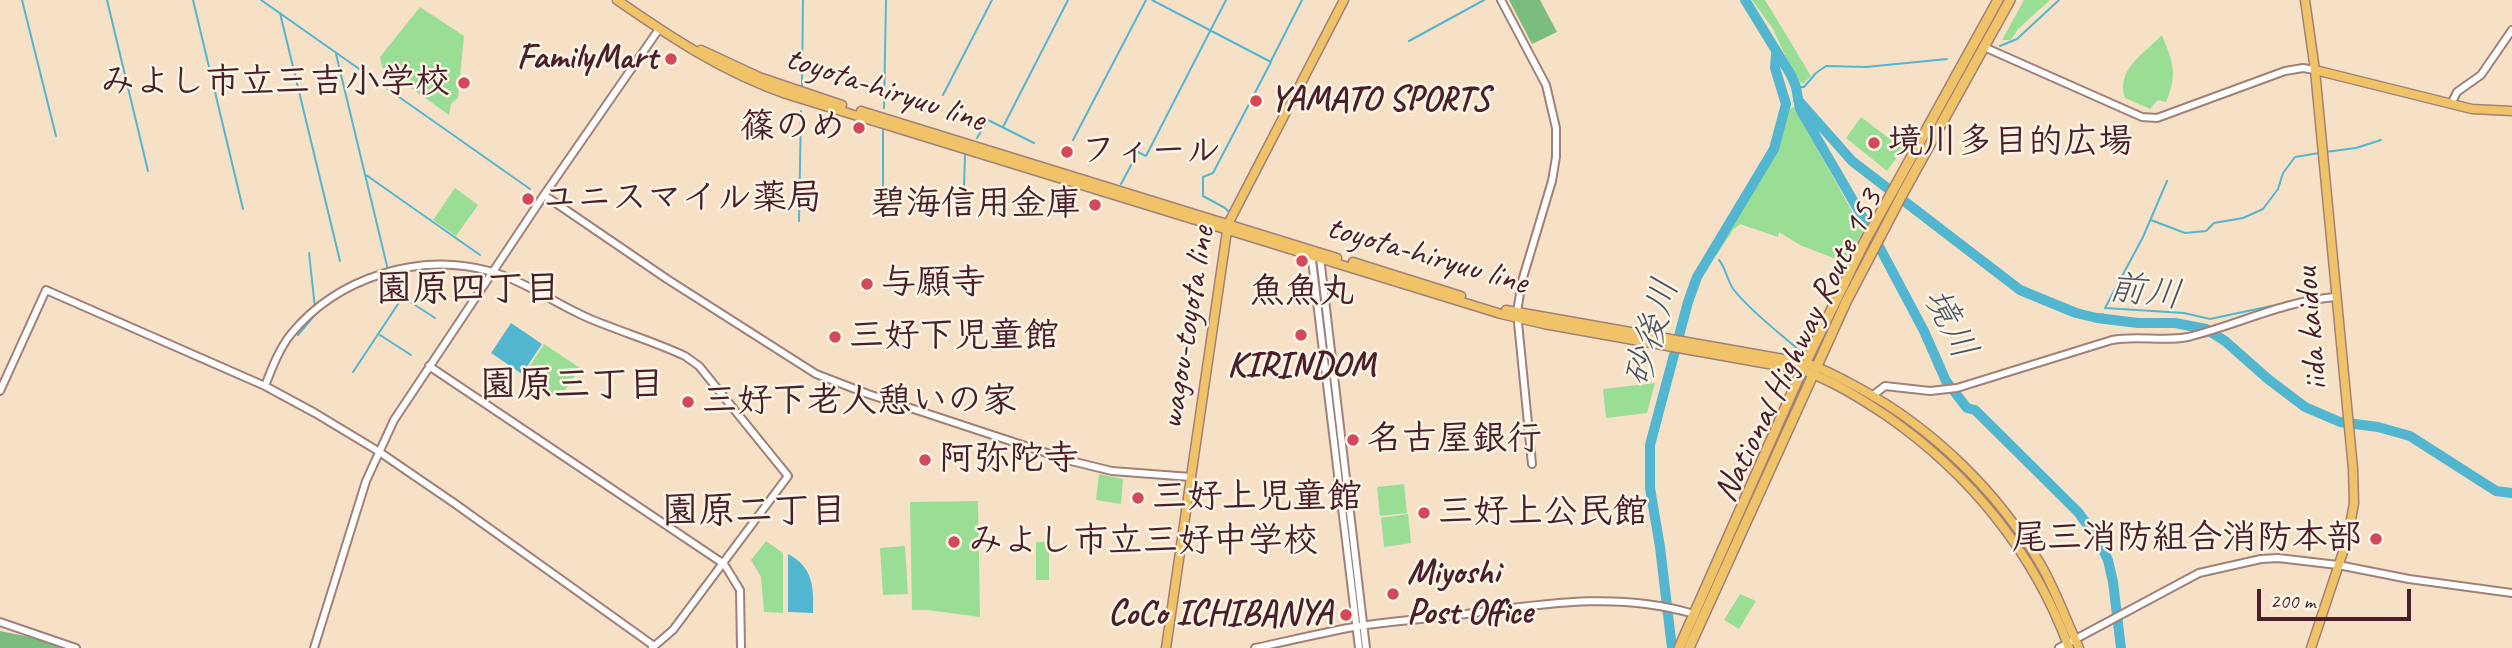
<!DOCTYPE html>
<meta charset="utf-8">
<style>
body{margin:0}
#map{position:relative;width:2512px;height:648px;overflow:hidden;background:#f6e1c7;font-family:Caveat,sans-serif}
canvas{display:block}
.scale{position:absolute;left:2257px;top:589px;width:154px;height:32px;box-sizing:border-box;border:4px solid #4a1f2b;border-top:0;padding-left:9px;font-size:21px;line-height:24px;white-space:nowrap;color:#4a1f2b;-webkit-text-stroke:5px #fcf5e5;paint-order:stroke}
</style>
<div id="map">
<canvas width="2512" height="648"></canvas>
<div class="scale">200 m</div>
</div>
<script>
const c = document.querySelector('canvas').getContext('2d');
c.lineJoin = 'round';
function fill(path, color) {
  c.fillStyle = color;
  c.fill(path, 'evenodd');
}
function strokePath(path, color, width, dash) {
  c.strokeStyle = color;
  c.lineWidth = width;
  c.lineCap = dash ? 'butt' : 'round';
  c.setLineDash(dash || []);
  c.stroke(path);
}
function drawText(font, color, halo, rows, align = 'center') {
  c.font = font + ' Caveat,"Klee One",sans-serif';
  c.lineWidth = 5;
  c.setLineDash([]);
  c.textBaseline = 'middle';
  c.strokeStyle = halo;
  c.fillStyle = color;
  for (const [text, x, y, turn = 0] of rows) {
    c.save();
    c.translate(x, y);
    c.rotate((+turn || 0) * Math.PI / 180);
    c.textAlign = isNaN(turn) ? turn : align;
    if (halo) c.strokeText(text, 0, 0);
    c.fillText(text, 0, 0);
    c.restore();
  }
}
fill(new Path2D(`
 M 1752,0 L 1765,0 L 1811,76 L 1803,84 L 1796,79 L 1773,29 Z
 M 2024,0 L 2050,0 L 2018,29 L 2011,40 L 2002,40 Z
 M 420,7 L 464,36 L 458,98 L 451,104 L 449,115 L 382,67 L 380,57 Z
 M 2162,35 C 2173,63 2178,73 2166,102 L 2158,100 L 2150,109 L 2125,98 C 2115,70 2145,53 2162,35 Z
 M 1794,107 L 1863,231 L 1846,263 L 1800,245 L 1779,232 L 1778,237 L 1740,224 L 1733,230 L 1716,256 L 1714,254 L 1781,141 L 1789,109 Z
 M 1861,117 L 1903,149 L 1887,171 L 1846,138 Z
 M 455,188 L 478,205 L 456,236 L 433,220 Z
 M 544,344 L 580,368 L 559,399 L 524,375 Z
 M 1655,383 L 1647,413 L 1606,418 L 1603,389 Z
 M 1099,474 L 1123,479 L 1121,504 L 1096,500 Z
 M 1404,484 L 1407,513 L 1380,516 L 1377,487 Z
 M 978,501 L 980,617 L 927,610 L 912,610 L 910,502 Z
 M 1408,514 L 1411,543 L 1384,547 L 1381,518 Z
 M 766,541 L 783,553 L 783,613 L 764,612 L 761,577 L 751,560 Z
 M 1036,542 L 1049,542 L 1049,580 L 1036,580 Z
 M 905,546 L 908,594 L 883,595 L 880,548 Z
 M 1740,594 L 1756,601 L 1739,629 L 1724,620 Z`), '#9ade96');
fill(new Path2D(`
 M 1509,0 L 1540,0 L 1557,32 L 1532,44 Z
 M 0,631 L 30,637 L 65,648 L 0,648 Z`), '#7bbd7f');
fill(new Path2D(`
 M 511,323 L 542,344 L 522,374 L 491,353 Z
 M 788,554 C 813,567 814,587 813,613 L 788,612 Z`), '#52b6d0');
strokePath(new Path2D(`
 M 22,0 L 56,136
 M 107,0 L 148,171
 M 193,0 L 243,209
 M 261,0 L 530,189
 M 1152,0 L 1271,62 L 1213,173 L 1203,177 L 1203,196 L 1225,208 L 1228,211
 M 280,13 L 340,261
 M 1409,41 L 1484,0
 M 2000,46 L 2017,39 L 2059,0
 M 336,54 L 388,270
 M 1271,61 L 1302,0
 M 802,86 L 803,0
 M 1796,87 L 1804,87 L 1816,73 L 1826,66 L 1866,67 L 1947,59
 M 943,95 L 992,0
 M 884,108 L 886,0
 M 1003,127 L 1068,0
 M 977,138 L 988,120 L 1034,143
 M 1073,140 L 1146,0
 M 2325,152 L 2356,148 L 2381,140
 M 366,175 L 480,255
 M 2167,181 L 2143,237 L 2105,308 L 2184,313 L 2210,319 L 2290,302
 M 1121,184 L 1138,152 L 1146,156 L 1226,0
 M 964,187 L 965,155
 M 883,193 L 883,130
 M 2151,220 L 2185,233 L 2206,231 L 2214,223 L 2243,218 L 2263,209 L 2278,189 L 2283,173 L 2295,157 L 2319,153
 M 799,221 L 801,111
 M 309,253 L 315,308
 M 1719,260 C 1726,268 1727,281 1734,290 C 1751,312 1780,333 1801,352
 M 389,275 L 398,294 L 435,318
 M 2102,319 L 2103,314
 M 298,335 L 313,317
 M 380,335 L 411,355
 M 353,372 L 402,298`), '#52b6d0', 2);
strokePath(new Path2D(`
 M 1745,0 L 1791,75 L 1796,87 L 1800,109 L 1873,235 L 1924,331 L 1946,381 L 1967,408 L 1975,410 L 2078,512 L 2098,539 L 2108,560 L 2113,582 L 2121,648
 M 1798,100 L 1852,161 L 2020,290 L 2076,313 L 2097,318 L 2138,323 L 2175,323 L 2206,329 L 2225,341 L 2268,379 L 2305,407 L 2340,422 L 2378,427 L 2410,436 L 2496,491 L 2512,493
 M 1672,648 L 1660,547 L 1650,488 L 1650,445 L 1688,302 L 1697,277 L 1774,149 L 1786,104 L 1775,68 L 1776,54`), '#52b6d0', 10);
const minor = new Path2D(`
 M 1501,0 L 1546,85 L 1556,128 L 1556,157 L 1552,181 L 1522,281 L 1517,312 L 1532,464
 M 1984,47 L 2142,117 L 2157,118 L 2285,71 L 2303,68 L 2315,70
 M 2451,104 L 2457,92 L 2481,75 L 2512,30
 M 544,195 L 667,279 L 816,374 L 868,394 L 1071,461 L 1112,471 L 1191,477
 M 1311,252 L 1359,648
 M 1320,257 L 1366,648
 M 429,366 L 724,564 L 740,590 L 741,648
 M 265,386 C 272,368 279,349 291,334 C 338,277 419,252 489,271 C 523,280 554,303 586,317 C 618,331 653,341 685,356 L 699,366 L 788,476 L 673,630 L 652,648
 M 0,391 L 46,290 L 265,386 L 315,413 L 378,451 L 454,503 L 654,646
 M 1872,396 L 1885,386 L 1930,391 L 1957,388 L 2112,340 C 2137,335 2163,342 2188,337 C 2237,325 2284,301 2335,297
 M 0,622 L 76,648
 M 314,648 L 366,481 L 394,420 L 544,195 L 659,29
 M 1255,648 C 1288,641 1321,633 1354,627 C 1391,621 1429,619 1466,614 C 1543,604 1618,591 1694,614
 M 2059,648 L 2199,573 L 2261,559 L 2278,558 L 2338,565 L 2409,579 L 2512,593`);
const major = new Path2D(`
 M 617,0 C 672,38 723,72 786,94 L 1501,314 L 1544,324 L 1802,370 C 1833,381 1860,398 1887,416 C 1970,474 2034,552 2069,648
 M 2305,0 L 2315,70 L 2353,469 L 2354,503 L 2348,537 L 2311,648
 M 701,50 L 759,77 L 842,105
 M 2315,70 L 2472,109 L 2512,111
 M 861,111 L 1337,258
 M 1353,262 L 1461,296
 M 1506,310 L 1806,363 C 1825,369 1842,379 1859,388 C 1934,429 1998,492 2041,565 C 2056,591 2066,620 2079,648
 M 1166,648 L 1228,224 L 1344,0`);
const highway = new Path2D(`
 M 1679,648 L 1802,370 L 1865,241 L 1998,0
 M 1689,648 L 1846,302 L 1903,193 L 2010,0`);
strokePath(minor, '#a08079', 10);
strokePath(major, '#a08079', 11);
strokePath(highway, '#a08079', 12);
strokePath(minor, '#fff', 6);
strokePath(major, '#f1c369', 8);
strokePath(highway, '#f1c369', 9);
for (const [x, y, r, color] of [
 [671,59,7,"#d1495b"],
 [464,83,7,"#d1495b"],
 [1256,101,7,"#d1495b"],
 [859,128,7,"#d1495b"],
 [1874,143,7,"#d1495b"],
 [1067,152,7,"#d1495b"],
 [528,199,7,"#d1495b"],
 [1095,205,7,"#d1495b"],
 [1302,261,7,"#d1495b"],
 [867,284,7,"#d1495b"],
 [1301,335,7,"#d1495b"],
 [835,337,7,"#d1495b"],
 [688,402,7,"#d1495b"],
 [1353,440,7,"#d1495b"],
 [925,460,7,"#d1495b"],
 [1138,498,7,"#d1495b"],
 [1424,513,7,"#d1495b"],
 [2376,539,7,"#d1495b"],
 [954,542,7,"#d1495b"],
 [1393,594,7,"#d1495b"],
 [1346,615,7,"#d1495b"]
]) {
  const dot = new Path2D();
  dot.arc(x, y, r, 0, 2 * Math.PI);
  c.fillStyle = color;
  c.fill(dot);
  strokePath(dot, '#fcf5e5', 2.5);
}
drawText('bold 35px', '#4a1f2b', '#fcf5e5', [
 ["FamilyMart",657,59,"right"],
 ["みよし市立三吉小学校",450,83,"right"],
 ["YAMATO SPORTS",1270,101],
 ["篠のめ",845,128,"right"],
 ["境川多目的広場",1888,143],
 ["フィール",1081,152],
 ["ユニスマイル薬局",542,199],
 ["碧海信用金庫",1081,205,"right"],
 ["与願寺",881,284],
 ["魚魚丸",1302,293,"center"],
 ["三好下児童館",849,337],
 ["KIRINDOM",1301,367,"center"],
 ["三好下老人憩いの家",702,402],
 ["名古屋銀行",1367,440],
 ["阿弥陀寺",939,460],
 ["三好上児童館",1152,498],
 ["三好上公民館",1438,513],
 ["尾三消防組合消防本部",2362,539,"right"],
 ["みよし市立三好中学校",968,542],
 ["Miyoshi",1407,574],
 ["Post Office",1407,614],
 ["CoCo ICHIBANYA",1332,615,"right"]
], 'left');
drawText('35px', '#4a1f2b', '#fcf5e5', [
 ["toyota-hiryuu line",885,90,18],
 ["toyota-hiryuu line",1427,256,16],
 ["wagou-toyota line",1188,328,-81],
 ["iida kaidou",2312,329,-95],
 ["National Highway Route 153",1799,346,-64]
]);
drawText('bold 37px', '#4a1f2b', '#fcf5e5', [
 ["園原四丁目",468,290],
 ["園原三丁目",572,386],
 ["園原二丁目",754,512]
]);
drawText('italic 37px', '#4d5465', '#fcf5e5', [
 ["前川",2145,293,7],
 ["境川",1949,324,63],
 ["砂後川",1653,333,-74]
]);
</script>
